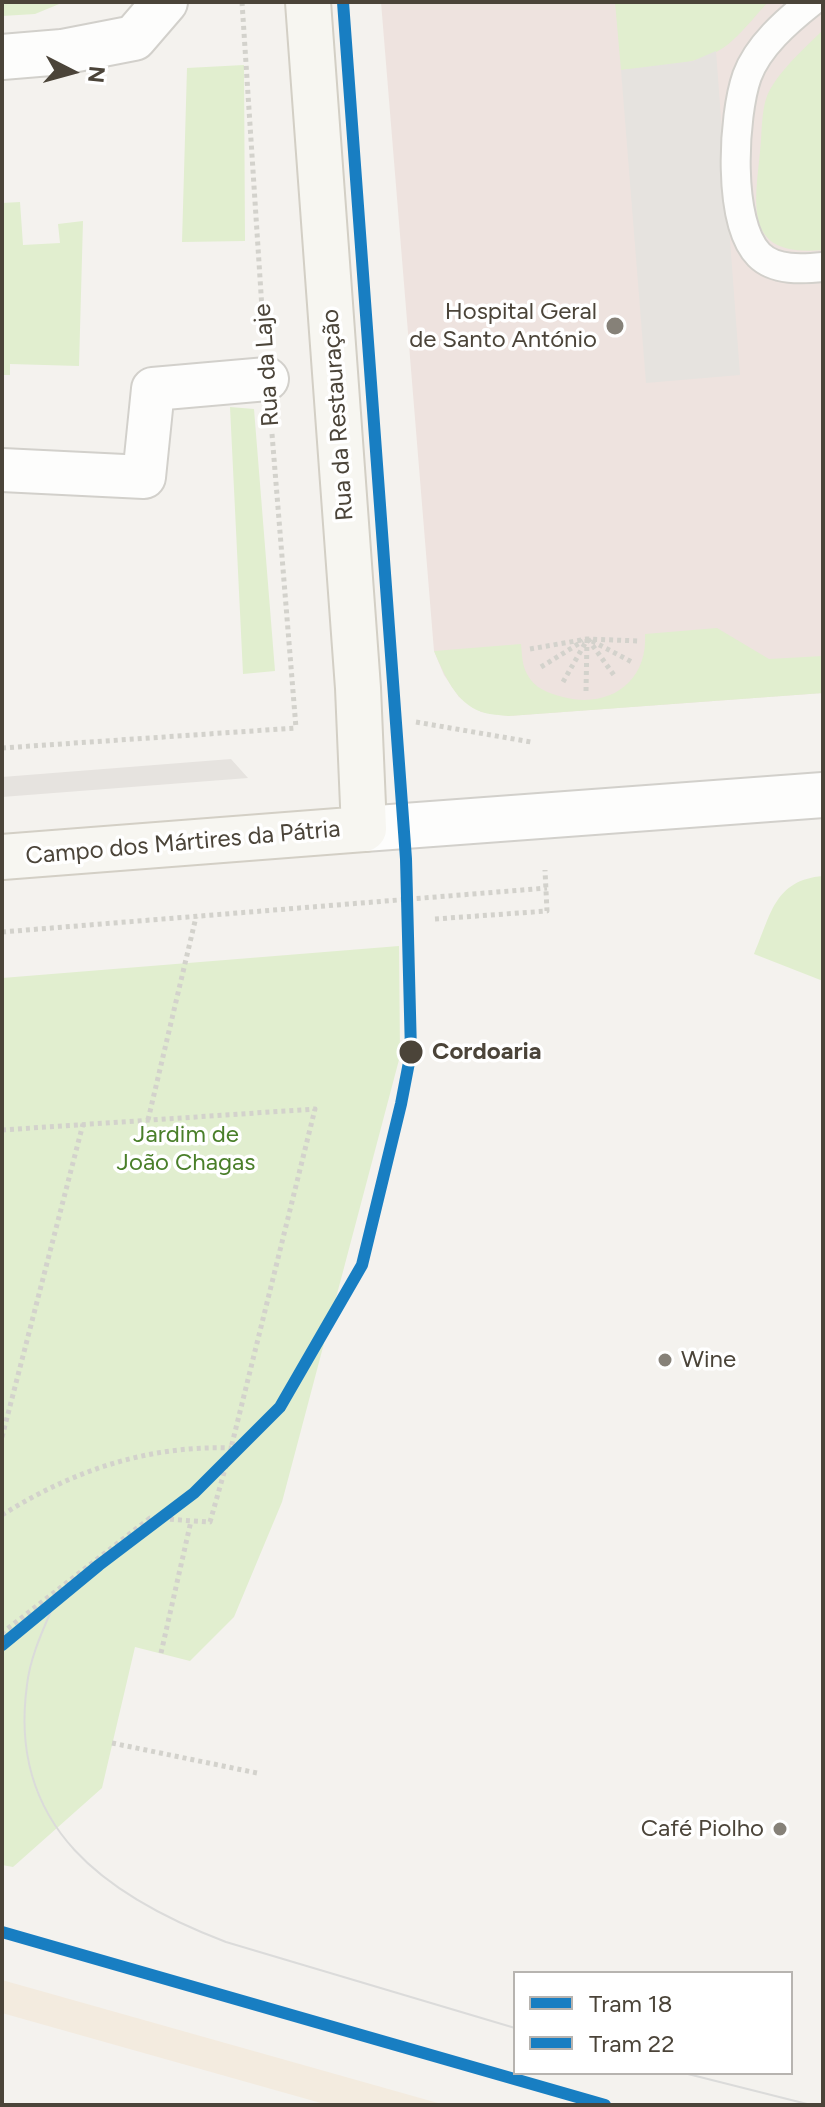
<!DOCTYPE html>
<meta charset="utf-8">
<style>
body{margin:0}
#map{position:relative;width:825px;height:2107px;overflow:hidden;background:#f4f2ee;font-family:Figtree,sans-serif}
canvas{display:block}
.frame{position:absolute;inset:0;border:4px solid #4b4439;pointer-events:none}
.legend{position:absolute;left:513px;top:1971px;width:280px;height:104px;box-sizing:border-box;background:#fff;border:2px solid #b7b4b0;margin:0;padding:10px 14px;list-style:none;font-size:24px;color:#4b4439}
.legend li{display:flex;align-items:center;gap:16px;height:40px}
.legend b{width:40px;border:2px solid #b7b4b0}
.north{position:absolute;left:32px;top:32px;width:80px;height:80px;-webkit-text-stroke:6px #fff;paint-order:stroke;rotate:96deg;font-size:22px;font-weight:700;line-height:32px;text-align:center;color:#4b4439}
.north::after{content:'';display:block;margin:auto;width:28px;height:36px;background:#4b4439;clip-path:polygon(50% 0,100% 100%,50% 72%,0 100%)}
</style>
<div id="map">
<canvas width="825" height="2107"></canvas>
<div class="frame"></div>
<ul class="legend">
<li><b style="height:10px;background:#187ec2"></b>Tram 18</li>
<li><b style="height:10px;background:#187ec2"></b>Tram 22</li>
</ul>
<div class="north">N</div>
</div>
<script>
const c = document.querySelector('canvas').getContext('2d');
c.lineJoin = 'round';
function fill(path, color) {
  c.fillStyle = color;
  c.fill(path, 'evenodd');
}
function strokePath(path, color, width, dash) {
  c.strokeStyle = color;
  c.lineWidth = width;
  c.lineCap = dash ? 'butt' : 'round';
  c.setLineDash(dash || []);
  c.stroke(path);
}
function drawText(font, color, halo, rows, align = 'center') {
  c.font = font + ' Figtree,sans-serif';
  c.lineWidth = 7;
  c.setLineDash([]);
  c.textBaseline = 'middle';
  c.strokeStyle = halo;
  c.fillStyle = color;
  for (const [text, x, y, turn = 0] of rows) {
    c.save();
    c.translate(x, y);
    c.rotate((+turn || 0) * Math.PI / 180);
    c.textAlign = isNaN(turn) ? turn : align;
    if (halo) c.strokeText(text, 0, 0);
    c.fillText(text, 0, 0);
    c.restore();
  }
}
fill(new Path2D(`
 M 2,1980 L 445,2105 L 328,2105 L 2,2013 Z`), '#f3ebdf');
fill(new Path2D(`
 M 381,2 L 823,2 L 823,693 L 509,716 L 481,712 L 459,697 L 444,675 L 434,651 Z`), '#eee3df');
fill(new Path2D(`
 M 2,2 L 64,2 L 35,14 L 2,16 Z
 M 615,2 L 768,2 C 757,14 746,28 734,39 C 706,67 658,66 621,70 Z
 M 823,30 L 823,250 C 745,257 754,210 760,152 C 762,135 761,112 767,96 C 778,71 804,49 823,30 Z
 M 244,65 L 245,241 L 182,242 L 187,68 Z
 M 20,202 L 23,245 L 60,243 L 58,224 L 83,221 L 79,366 L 10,364 L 10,375 L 2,375 L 2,203 Z
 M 230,407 L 254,409 L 275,671 L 243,674 Z
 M 717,628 L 769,659 L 823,656 L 823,693 L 509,716 C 500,715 490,715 482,712 C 456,704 444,674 434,651 L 521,644 C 522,654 522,665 527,674 C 534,688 548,693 563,697 C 608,709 648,683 645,634 Z
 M 823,876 L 823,981 L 754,954 C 771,915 774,880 823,876 Z
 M 399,946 L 400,1056 L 282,1502 L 234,1617 L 190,1661 L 135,1647 L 102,1788 L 13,1867 L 2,1865 L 2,978 Z`), '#e1eecf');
fill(new Path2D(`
 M 716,51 L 740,375 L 646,383 L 621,70 L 693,61 Z
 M 231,759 L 248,778 L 2,797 L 2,777 Z`), '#e6e3df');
const service = new Path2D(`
 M 811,2 C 787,21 758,46 747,76 C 733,116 727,223 759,255 C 775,271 803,269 823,267`);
const pedestrian = new Path2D(`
 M 2,470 L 144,477 L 153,389 L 267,379`);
const minor = new Path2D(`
 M 2,57 L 62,52 L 134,38 L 165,2`);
const tertiary = new Path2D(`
 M 364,829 L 823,795`);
const secondary = new Path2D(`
 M 2,857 L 364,829 L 358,688 L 308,2`);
strokePath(service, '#d2d0cb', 32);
strokePath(pedestrian, '#d2d0cb', 46);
strokePath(minor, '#d2d0cb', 48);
strokePath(tertiary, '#d2d0cb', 48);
strokePath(secondary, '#d3cfc5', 48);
strokePath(new Path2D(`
 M 242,2 L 263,324
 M 272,434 L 296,728
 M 588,639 L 616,678
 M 592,641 L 632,662
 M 530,649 L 587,639 L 640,641
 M 541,667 L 583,641
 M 563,682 L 587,640
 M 586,691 L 587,639
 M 416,722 L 531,742
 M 2,748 L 296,728
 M 435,919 L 547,911 L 545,870
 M 2,932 L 547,888
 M 148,1120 L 196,917
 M 2,1130 L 315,1109 L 231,1448 L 210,1522 L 150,1518 L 2,1633
 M 2,1437 L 83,1124
 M 2,1515 C 72,1471 148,1445 231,1448
 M 161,1653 L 191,1521
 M 112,1743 L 257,1773`), '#d3d2cc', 5, [4, 4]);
strokePath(service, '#fdfdfc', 28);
strokePath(pedestrian, '#fdfdfc', 42);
strokePath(minor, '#fdfdfc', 44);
strokePath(tertiary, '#fdfdfc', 44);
strokePath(secondary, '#f7f6f1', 44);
strokePath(new Path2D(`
 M 54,1604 C 43,1630 30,1657 27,1685 C 7,1828 108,1897 226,1942 L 515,2028
 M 684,2073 L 811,2105`), '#dbdbda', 2);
strokePath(new Path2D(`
 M 2,1645 L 99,1565 L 194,1493 L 280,1407 L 362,1265 L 401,1104 L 411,1052 L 406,859 L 343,2`), '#187ec2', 12);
strokePath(new Path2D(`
 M 2,1932 L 605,2105`), '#187ec2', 12);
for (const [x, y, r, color] of [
 [615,326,10,"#868178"],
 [411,1052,13,"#4b4439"],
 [665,1360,8,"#868178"],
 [780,1829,8,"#868178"]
]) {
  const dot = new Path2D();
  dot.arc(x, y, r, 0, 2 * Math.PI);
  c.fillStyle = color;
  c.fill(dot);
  strokePath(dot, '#fff', 3);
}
drawText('24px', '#4b4439', '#fff', [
 ["Hospital Geral",597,312],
 ["de Santo António",597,340],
 ["Wine",681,1360,"left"],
 ["Café Piolho",764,1829]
], 'right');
drawText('24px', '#4b4439', '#fff', [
 ["Rua da Laje",267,365,-94],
 ["Rua da Restauração",338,415,-94],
 ["Campo dos Mártires da Pátria",183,843,-5]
]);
drawText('bold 24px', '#4b4439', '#fff', [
 ["Cordoaria",432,1052]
], 'left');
drawText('24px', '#4a7f2a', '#fff', [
 ["Jardim de",186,1135],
 ["João Chagas",186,1163]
]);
</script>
